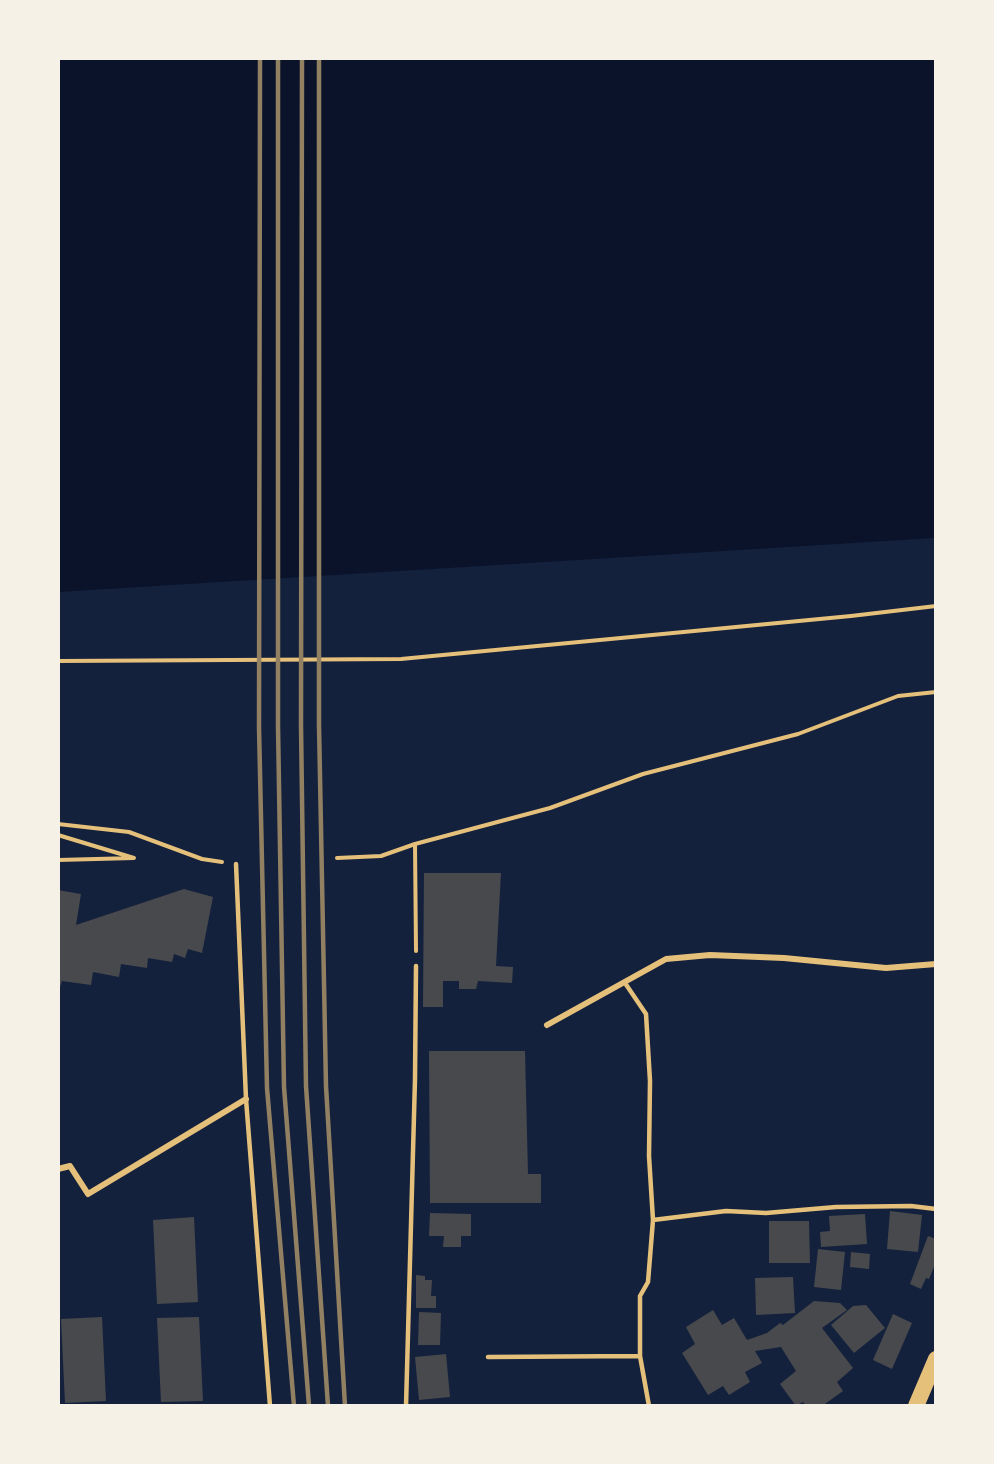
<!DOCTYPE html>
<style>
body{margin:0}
#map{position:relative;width:994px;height:1464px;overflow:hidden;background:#14213d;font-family:Poppins,sans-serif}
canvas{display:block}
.frame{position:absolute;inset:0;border:60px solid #f6f1e7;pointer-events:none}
</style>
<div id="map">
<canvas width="994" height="1464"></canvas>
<div class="frame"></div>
</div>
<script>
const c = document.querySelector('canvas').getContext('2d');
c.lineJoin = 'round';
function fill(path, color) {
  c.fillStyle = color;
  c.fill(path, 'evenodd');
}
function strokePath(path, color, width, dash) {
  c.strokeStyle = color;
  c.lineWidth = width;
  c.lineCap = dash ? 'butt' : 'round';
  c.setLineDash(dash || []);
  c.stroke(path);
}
fill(new Path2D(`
 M 59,58 L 935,59 L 935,538 L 59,592 Z`), '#0b132b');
fill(new Path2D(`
 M 424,873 L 501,873 L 496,966 L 513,967 L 512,983 L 478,981 L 476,989 L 459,989 L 459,981 L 443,981 L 443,1007 L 423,1007 Z
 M 184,889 L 213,897 L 202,953 L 188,949 L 185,958 L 174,954 L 172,962 L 148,958 L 147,968 L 121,964 L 119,977 L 93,972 L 91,985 L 62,981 L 60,987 L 58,987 L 58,890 L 81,894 L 76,925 Z
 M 429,1051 L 525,1051 L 528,1174 L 541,1174 L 541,1203 L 430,1203 Z
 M 890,1211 L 922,1215 L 918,1252 L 887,1249 Z
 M 430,1213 L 471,1214 L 471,1236 L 461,1236 L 461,1247 L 443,1247 L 444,1236 L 429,1236 Z
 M 865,1214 L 867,1244 L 821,1247 L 820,1232 L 830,1231 L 829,1216 Z
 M 194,1217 L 198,1302 L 157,1304 L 153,1220 Z
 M 769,1221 L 809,1221 L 810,1263 L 769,1263 Z
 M 928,1236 L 936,1239 L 936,1262 L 929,1279 L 926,1278 L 921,1289 L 910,1284 Z
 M 818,1249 L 845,1252 L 841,1290 L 814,1287 Z
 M 851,1252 L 870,1254 L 869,1269 L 850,1267 Z
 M 416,1275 L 425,1276 L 425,1280 L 432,1280 L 431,1296 L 436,1296 L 436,1308 L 416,1308 Z
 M 793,1277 L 795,1313 L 756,1315 L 755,1278 Z
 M 814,1301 L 840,1303 L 847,1310 L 822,1328 L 853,1368 L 837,1382 L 843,1391 L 822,1406 L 806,1406 L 803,1402 L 796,1406 L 780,1384 L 796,1371 L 781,1347 L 755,1351 L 762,1363 L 745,1372 L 750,1382 L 729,1395 L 723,1386 L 708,1395 L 682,1353 L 695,1344 L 686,1327 L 713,1310 L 722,1325 L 734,1318 L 747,1340 L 767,1333 L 780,1323 L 783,1325 Z
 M 866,1305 L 885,1328 L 854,1353 L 831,1325 L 853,1306 Z
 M 419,1312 L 441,1313 L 440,1345 L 418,1345 Z
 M 893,1314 L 912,1323 L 892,1369 L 873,1360 Z
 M 102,1317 L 106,1401 L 65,1403 L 61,1319 Z
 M 199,1317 L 203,1401 L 161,1402 L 157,1318 Z
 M 446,1354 L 450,1397 L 419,1400 L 415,1357 Z`), '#48494c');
strokePath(new Path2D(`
 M 58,661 L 401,659 L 851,616 L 936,606
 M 58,824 L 129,832 L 202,859 L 222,862
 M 58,835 L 134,858 L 58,860
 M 415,844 L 416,951
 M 337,858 L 381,856 L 415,844 L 550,808 L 643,774 L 798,734 L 898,696 L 936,692`), '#e5c07b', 4);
strokePath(new Path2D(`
 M 236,864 L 246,1099 L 270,1406
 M 625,983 L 646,1014 L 650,1081 L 649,1156 L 653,1220
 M 640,1356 L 649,1406
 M 488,1357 L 640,1356 L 640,1296 L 648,1282 L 653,1220 L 726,1211 L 766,1213 L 836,1207 L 911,1206 L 936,1209
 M 406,1406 L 415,1079 L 416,966`), '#e5c07b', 4.5);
strokePath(new Path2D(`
 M 547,1025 L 666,959 L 710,955 L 784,958 L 886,968 L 936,964
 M 58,1169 L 70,1166 L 88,1194 L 246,1099`), '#e5c07b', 6);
strokePath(new Path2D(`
 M 916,1406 L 936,1359`), '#e5c07b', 16);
strokePath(new Path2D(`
 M 260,58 L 259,727 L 267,1088 L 294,1406
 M 278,58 L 278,726 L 284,1087 L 309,1406
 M 302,58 L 301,725 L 306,1086 L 328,1406
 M 319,58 L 319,725 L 326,1086 L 345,1406`), '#918062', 4.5);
</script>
